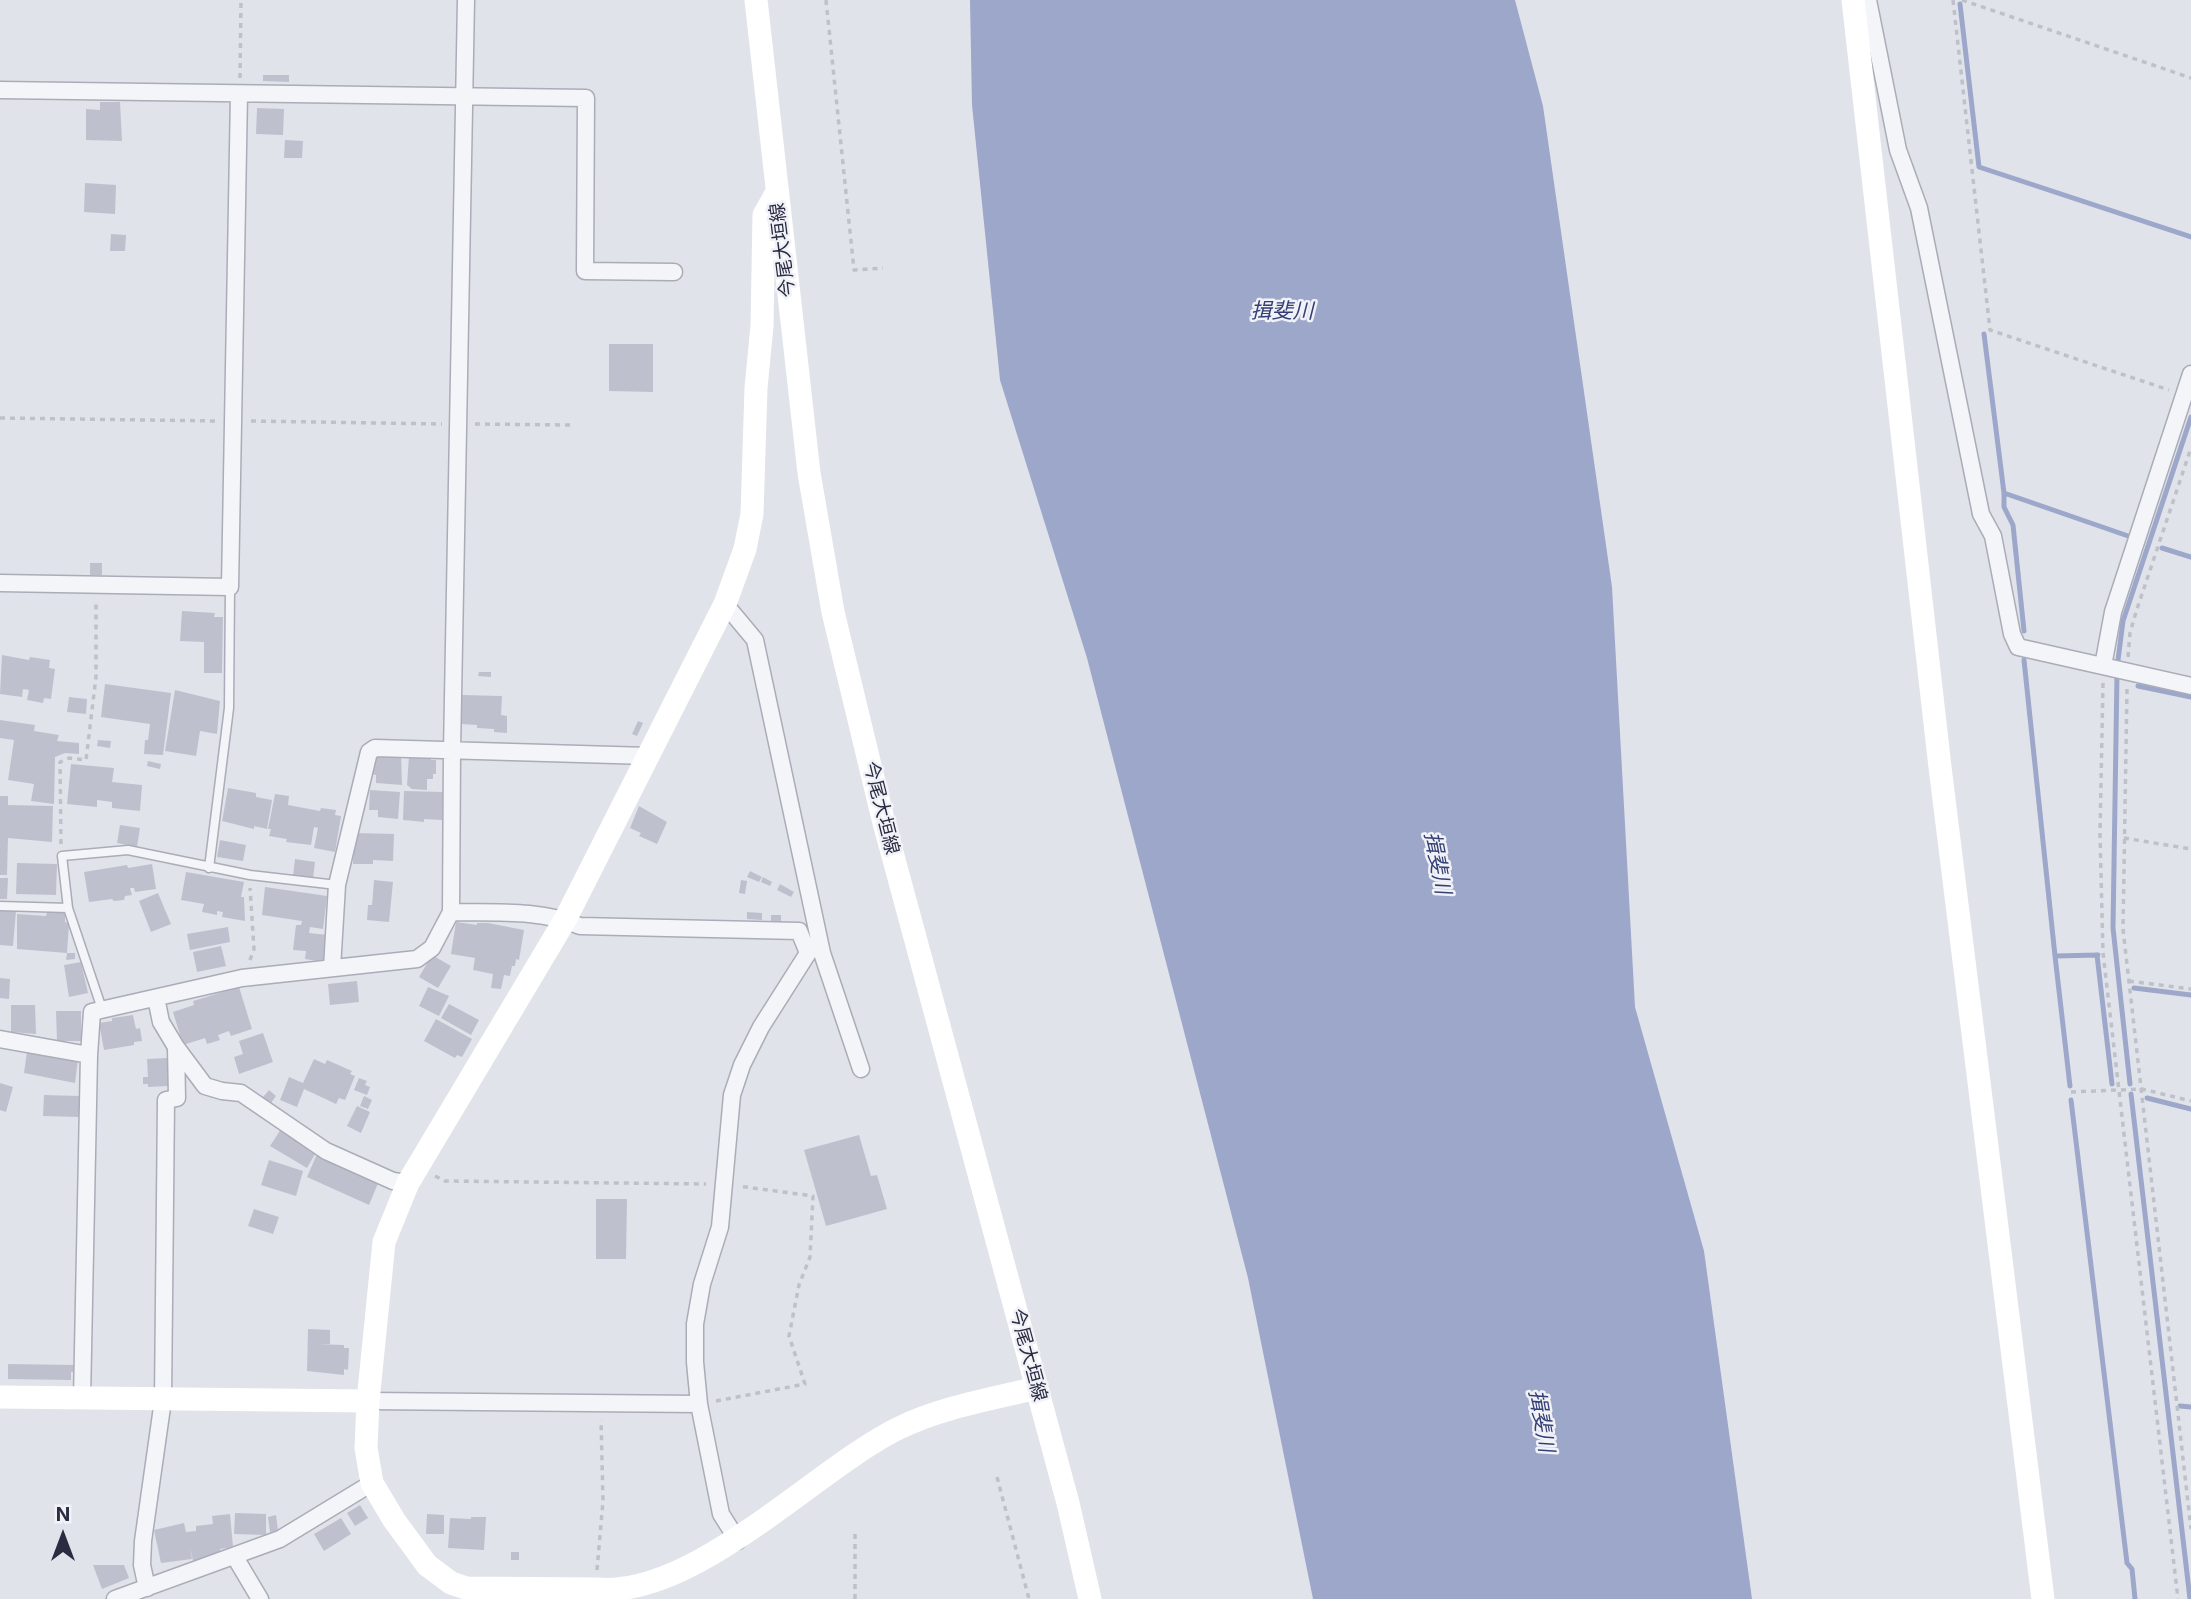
<!DOCTYPE html>
<meta charset="utf-8">
<style>
body{margin:0}
#map{position:relative;width:2191px;height:1599px;overflow:hidden;background:#e1e3ea;font-family:Inter,sans-serif}
canvas{display:block}
.north{position:absolute;left:28px;top:1501px;width:70px;height:70px;-webkit-text-stroke:5px #f1f2f7;paint-order:stroke;rotate:0deg;font-size:19px;font-weight:700;line-height:28px;text-align:center;color:#2a2c42}
.north::after{content:'';display:block;margin:auto;width:24px;height:32px;background:#2a2c42;clip-path:polygon(50% 0,100% 100%,50% 72%,0 100%)}
</style>
<div id="map">
<canvas width="2191" height="1599"></canvas>
<div class="north">N</div>
</div>
<script>
const c = document.querySelector('canvas').getContext('2d');
c.lineJoin = 'round';
function fill(path, color) {
  c.fillStyle = color;
  c.fill(path, 'evenodd');
}
function strokePath(path, color, width, dash) {
  c.strokeStyle = color;
  c.lineWidth = width;
  c.lineCap = dash ? 'butt' : 'round';
  c.setLineDash(dash || []);
  c.stroke(path);
}
function drawText(font, color, halo, rows, align = 'center') {
  c.font = font + ' Inter,"Noto Sans JP",sans-serif';
  c.lineWidth = 5;
  c.setLineDash([]);
  c.textBaseline = 'middle';
  c.strokeStyle = halo;
  c.fillStyle = color;
  for (const [text, x, y, turn = 0] of rows) {
    c.save();
    c.translate(x, y);
    c.rotate((+turn || 0) * Math.PI / 180);
    c.textAlign = isNaN(turn) ? turn : align;
    if (halo) c.strokeText(text, 0, 0);
    c.fillText(text, 0, 0);
    c.restore();
  }
}
fill(new Path2D(`
 M 970,0 L 1515,0 L 1543,106 L 1612,587 L 1635,1007 L 1704,1251 L 1752,1599 L 1313,1599 L 1248,1278 L 1087,658 L 1000,380 L 972,105 Z`), '#9da7ca');
strokePath(new Path2D(`
 M 1960,4 L 1979,167 L 2191,237
 M 1984,334 L 2004,493
 M 2162,548 L 2191,557
 M 2024,631 L 2013,525 L 2004,507 L 2004,493 L 2131,537
 M 2024,660 L 2055,956 L 2098,955
 M 2118,660 L 2123,621 L 2191,417
 M 2117,674 L 2113,928 L 2130,1084
 M 2138,686 L 2191,697
 M 2097,955 L 2112,1084
 M 2055,956 L 2070,1086
 M 2134,988 L 2191,995
 M 2131,1094 L 2190,1599
 M 2147,1098 L 2191,1109
 M 2071,1100 L 2127,1563 L 2132,1569 L 2135,1599
 M 2180,1406 L 2191,1407`), '#9da7ca', 5);
fill(new Path2D(`
 M 263,75 L 289,75 L 289,82 L 263,81 Z
 M 100,102 L 120,102 L 122,141 L 86,140 L 86,109 L 100,110 Z
 M 257,108 L 284,109 L 283,135 L 256,134 Z
 M 285,140 L 303,141 L 302,158 L 284,158 Z
 M 85,183 L 116,185 L 115,214 L 84,212 Z
 M 111,234 L 126,235 L 125,251 L 110,251 Z
 M 609,344 L 653,344 L 653,392 L 609,391 Z
 M 90,563 L 102,563 L 102,575 L 90,575 Z
 M 182,611 L 215,613 L 214,617 L 223,617 L 222,673 L 204,673 L 204,642 L 180,641 Z
 M 2,655 L 29,660 L 30,657 L 50,660 L 49,668 L 55,669 L 51,699 L 44,698 L 43,703 L 27,700 L 29,690 L 23,689 L 22,697 L 0,694 Z
 M 479,672 L 491,672 L 491,677 L 478,676 Z
 M 105,684 L 171,693 L 163,755 L 144,754 L 145,740 L 148,740 L 150,724 L 101,717 Z
 M 175,690 L 220,701 L 217,734 L 200,731 L 196,756 L 165,751 Z
 M 462,695 L 502,696 L 501,715 L 507,716 L 507,733 L 494,732 L 494,729 L 477,728 L 477,725 L 461,724 Z
 M 69,697 L 87,699 L 86,714 L 67,712 Z
 M 0,720 L 35,725 L 34,731 L 59,735 L 57,741 L 79,743 L 79,754 L 65,753 L 55,757 L 54,804 L 31,801 L 34,784 L 8,780 L 14,740 L 0,738 Z
 M 638,721 L 643,723 L 637,736 L 632,734 Z
 M 98,740 L 111,741 L 110,748 L 97,746 Z
 M 377,751 L 401,752 L 402,785 L 376,783 L 376,775 L 371,774 L 371,762 L 376,762 Z
 M 409,755 L 431,755 L 431,760 L 436,760 L 436,774 L 433,774 L 433,779 L 427,779 L 427,790 L 412,789 L 407,785 Z
 M 148,761 L 161,764 L 160,769 L 147,766 Z
 M 71,764 L 114,768 L 112,782 L 142,785 L 140,811 L 112,808 L 112,802 L 97,800 L 97,807 L 67,804 Z
 M 228,788 L 256,793 L 256,797 L 272,800 L 267,829 L 254,826 L 254,829 L 222,821 Z
 M 370,790 L 400,792 L 398,819 L 378,817 L 378,810 L 369,810 Z
 M 404,791 L 443,792 L 442,820 L 424,819 L 424,822 L 403,820 Z
 M 275,794 L 289,796 L 288,805 L 320,811 L 321,808 L 336,810 L 335,815 L 341,816 L 335,852 L 314,848 L 318,828 L 314,827 L 311,845 L 286,842 L 287,839 L 269,836 L 271,829 L 268,829 Z
 M 0,796 L 8,796 L 8,805 L 53,806 L 52,842 L 8,838 L 7,875 L 0,875 Z
 M 639,806 L 667,822 L 657,844 L 639,836 L 641,833 L 630,828 Z
 M 120,825 L 140,828 L 137,847 L 117,843 Z
 M 354,833 L 394,834 L 393,861 L 373,860 L 373,864 L 353,864 Z
 M 220,840 L 246,845 L 243,861 L 217,857 Z
 M 295,859 L 315,862 L 313,879 L 293,876 Z
 M 17,863 L 57,864 L 56,895 L 16,894 Z
 M 152,864 L 156,889 L 135,892 L 134,888 L 130,888 L 132,895 L 125,896 L 124,900 L 114,901 L 112,899 L 89,902 L 84,872 L 127,865 L 128,868 Z
 M 750,871 L 762,877 L 759,882 L 747,877 Z
 M 186,872 L 244,882 L 241,897 L 244,897 L 245,921 L 222,917 L 223,912 L 217,911 L 217,915 L 202,912 L 204,904 L 181,900 Z
 M 763,877 L 772,882 L 770,886 L 761,882 Z
 M 0,878 L 8,878 L 7,899 L 0,899 Z
 M 374,880 L 393,882 L 389,922 L 367,920 L 368,905 L 372,905 Z
 M 741,880 L 747,881 L 745,894 L 739,893 Z
 M 780,884 L 794,892 L 791,897 L 777,890 Z
 M 265,887 L 327,896 L 323,929 L 310,927 L 309,933 L 328,935 L 324,962 L 305,959 L 306,951 L 293,950 L 296,925 L 301,925 L 302,921 L 262,915 Z
 M 158,893 L 171,924 L 151,932 L 139,901 Z
 M 0,910 L 16,911 L 13,946 L 0,945 Z
 M 47,912 L 65,913 L 65,922 L 69,923 L 67,953 L 75,953 L 75,959 L 66,960 L 67,953 L 17,949 L 17,914 L 46,916 Z
 M 747,912 L 762,913 L 762,920 L 747,919 Z
 M 771,915 L 781,915 L 781,921 L 771,921 Z
 M 456,922 L 477,925 L 477,923 L 488,923 L 524,930 L 519,960 L 516,959 L 515,966 L 512,966 L 510,976 L 504,975 L 501,989 L 491,988 L 493,974 L 473,970 L 475,958 L 451,954 Z
 M 228,927 L 230,942 L 190,950 L 187,934 Z
 M 221,946 L 226,966 L 197,972 L 193,952 Z
 M 432,955 L 451,966 L 438,988 L 419,977 Z
 M 81,962 L 88,993 L 69,997 L 64,965 Z
 M 0,978 L 10,979 L 9,999 L 0,998 Z
 M 357,981 L 359,1002 L 330,1005 L 328,984 Z
 M 239,987 L 252,1029 L 231,1036 L 229,1031 L 218,1035 L 220,1040 L 207,1044 L 205,1038 L 183,1045 L 173,1012 L 194,1005 L 193,1001 Z
 M 428,987 L 449,996 L 439,1016 L 419,1006 Z
 M 449,1004 L 479,1020 L 471,1035 L 441,1018 Z
 M 11,1005 L 35,1005 L 36,1034 L 11,1032 Z
 M 56,1011 L 81,1011 L 81,1041 L 57,1041 Z
 M 133,1015 L 136,1029 L 140,1028 L 142,1041 L 134,1042 L 134,1045 L 104,1050 L 99,1023 L 112,1021 L 112,1018 Z
 M 436,1019 L 472,1039 L 462,1057 L 457,1055 L 455,1058 L 424,1041 Z
 M 263,1033 L 273,1062 L 239,1074 L 234,1057 L 243,1054 L 239,1041 Z
 M 27,1052 L 78,1060 L 75,1083 L 24,1073 Z
 M 167,1058 L 168,1086 L 148,1087 L 148,1084 L 143,1084 L 143,1077 L 148,1077 L 147,1059 Z
 M 314,1059 L 325,1064 L 327,1060 L 352,1071 L 350,1074 L 355,1076 L 345,1100 L 339,1098 L 336,1104 L 304,1089 L 297,1107 L 280,1100 L 289,1077 L 303,1083 Z
 M 359,1078 L 367,1081 L 365,1085 L 370,1087 L 367,1095 L 354,1090 Z
 M 0,1083 L 13,1087 L 6,1112 L 0,1110 Z
 M 269,1090 L 276,1096 L 271,1103 L 263,1097 Z
 M 44,1095 L 80,1096 L 80,1117 L 43,1116 Z
 M 364,1096 L 372,1100 L 368,1109 L 360,1106 Z
 M 357,1106 L 370,1112 L 361,1133 L 347,1126 Z
 M 281,1129 L 311,1147 L 309,1151 L 315,1154 L 307,1168 L 270,1146 Z
 M 859,1135 L 871,1176 L 877,1175 L 887,1209 L 826,1226 L 804,1150 Z
 M 317,1154 L 379,1181 L 369,1205 L 307,1177 Z
 M 269,1160 L 303,1171 L 296,1196 L 261,1185 Z
 M 596,1199 L 627,1199 L 626,1259 L 596,1259 Z
 M 254,1209 L 279,1217 L 273,1234 L 248,1226 Z
 M 308,1329 L 330,1330 L 330,1344 L 317,1344 L 344,1345 L 344,1348 L 349,1348 L 348,1370 L 344,1369 L 344,1375 L 307,1371 Z
 M 8,1364 L 75,1365 L 75,1372 L 71,1372 L 71,1380 L 8,1379 Z
 M 360,1505 L 368,1518 L 355,1526 L 347,1513 Z
 M 235,1513 L 266,1514 L 266,1535 L 234,1534 Z
 M 230,1514 L 233,1547 L 220,1549 L 220,1552 L 193,1561 L 190,1547 L 192,1559 L 161,1563 L 154,1530 L 184,1523 L 186,1532 L 196,1531 L 196,1526 L 213,1524 L 212,1516 Z
 M 427,1514 L 444,1515 L 444,1534 L 426,1534 Z
 M 276,1515 L 278,1531 L 270,1532 L 268,1517 Z
 M 471,1517 L 486,1517 L 484,1550 L 448,1548 L 450,1518 L 471,1519 Z
 M 341,1518 L 351,1534 L 324,1551 L 314,1534 Z
 M 511,1552 L 519,1552 L 519,1560 L 511,1560 Z
 M 93,1565 L 124,1565 L 129,1578 L 102,1589 Z`), '#bfc0cd');
const lane = new Path2D(`
 M 209,868 L 229,708 L 230,587
 M 0,906 L 68,908
 M 102,1009 L 68,908 L 62,856 L 128,850 L 250,875 L 337,885`);
const street = new Path2D(`
 M 1868,0 L 1898,150 L 1919,208 L 1981,514 L 1993,536 L 2012,634 L 2018,647 L 2191,686
 M 0,90 L 586,98 L 585,271 L 674,272
 M 0,583 L 230,587 L 239,94
 M 725,604 L 755,640 L 822,953 L 861,1069
 M 2103,666 L 2113,612 L 2191,374
 M 451,912 C 493,913 541,909 580,926 L 799,931 L 808,953 L 761,1027 L 742,1065 L 732,1095 L 720,1227 L 702,1284 L 695,1324 L 695,1362 L 699,1404 L 721,1514 L 738,1541
 M 332,968 L 337,885 L 369,752 L 375,748 L 648,756
 M 156,998 L 161,1022 L 176,1047 L 205,1086 L 222,1091 L 241,1093 L 326,1151 L 393,1181 L 408,1183
 M 0,1039 L 89,1055 L 82,1399
 M 89,1055 L 92,1012 L 242,978 L 417,959 L 432,948 L 451,912 L 452,751 L 466,0
 M 368,1401 L 699,1404
 M 235,1557 L 260,1599
 M 147,1588 L 142,1565 L 143,1541 L 163,1400 L 166,1100 L 177,1098 L 176,1047
 M 115,1599 L 280,1539 L 372,1483`);
strokePath(lane, '#aaacb8', 11);
strokePath(street, '#aaacb8', 19);
strokePath(new Path2D(`
 M 826,0 L 854,270 L 883,268
 M 1953,0 L 1990,330 L 2169,390
 M 1962,0 L 2191,78
 M 240,78 L 241,0
 M 0,418 L 218,421
 M 251,421 L 442,424
 M 475,424 L 572,425
 M 2128,657 L 2130,633 L 2136,612 L 2191,448
 M 2103,683 L 2100,834 L 2103,953 L 2178,1599
 M 2127,689 L 2123,929 L 2191,1529
 M 2124,838 L 2191,849
 M 61,844 L 60,762 L 69,758 L 86,760 L 96,677 L 96,601
 M 250,960 L 254,949 L 250,888
 M 2129,981 L 2191,989
 M 2071,1092 L 2142,1089 L 2191,1101
 M 435,1176 L 445,1181 L 706,1184
 M 716,1401 L 805,1384 L 789,1336 L 799,1285 L 810,1257 L 813,1196 L 738,1186
 M 997,1477 L 1029,1599
 M 597,1570 L 603,1501 L 601,1420
 M 855,1599 L 855,1531`), '#bfc1c9', 3.5, [5, 5]);
strokePath(lane, '#f4f5f8', 8);
strokePath(street, '#f4f5f8', 16);
strokePath(new Path2D(`
 M 756,0 L 809,473 L 833,612 L 883,819 L 1068,1503 L 1090,1599
 M 1853,0 L 1940,767 L 2043,1599
 M 777,192 L 764,215 L 762,326 L 756,388 L 752,514 L 745,549 L 725,604 L 565,920 L 408,1183 L 384,1242 L 368,1401 L 366,1448 L 372,1483 L 394,1520 L 427,1565 L 451,1583 L 466,1588 L 596,1589 C 694,1599 815,1469 899,1428 C 942,1407 991,1399 1037,1388
 M 0,1397 L 368,1401`), '#fff', 23);
drawText('19px', '#2a2c42', '#f1f2f7', [
 ["今尾大垣線",783,250,-97],
 ["今尾大垣線",881,808,76],
 ["今尾大垣線",1028,1355,75]
]);
drawText('italic 21px', '#344075', '#f1f2f7', [
 ["揖斐川",1282,312],
 ["揖斐川",1437,863,79],
 ["揖斐川",1541,1421,80]
]);
</script>
